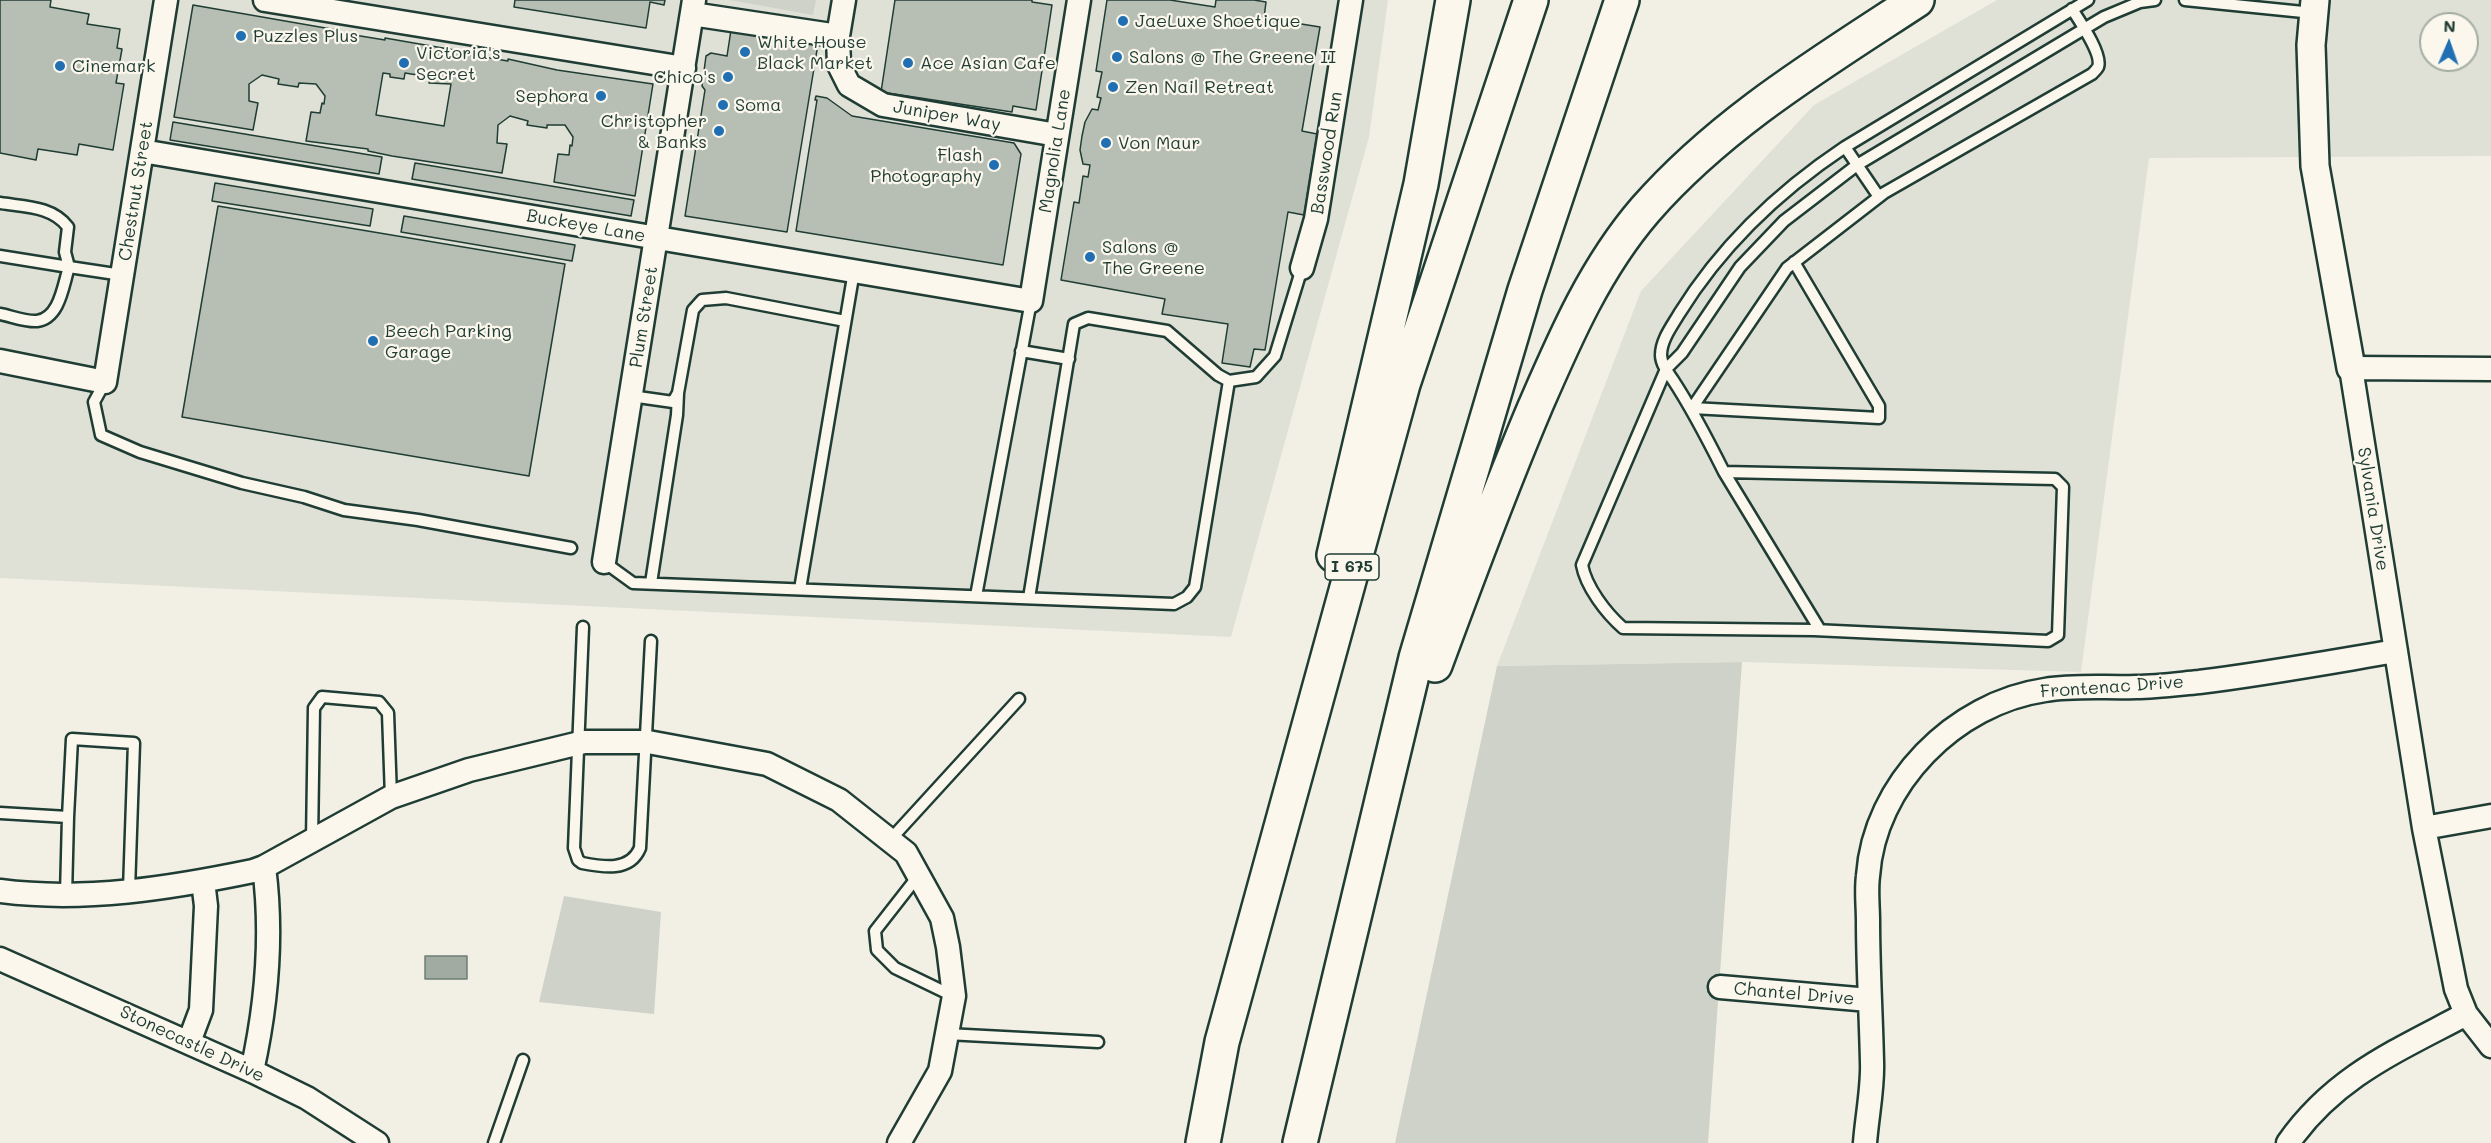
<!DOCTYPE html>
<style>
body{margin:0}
#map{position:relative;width:2491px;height:1143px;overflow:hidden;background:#f2f0e5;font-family:Mali,sans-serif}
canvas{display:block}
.north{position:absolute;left:2419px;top:12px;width:60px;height:60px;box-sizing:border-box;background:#fbf7ec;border:2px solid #a3ada2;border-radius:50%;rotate:2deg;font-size:16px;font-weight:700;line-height:24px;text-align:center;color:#1f3d34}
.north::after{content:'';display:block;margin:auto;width:21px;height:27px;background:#1f6fb2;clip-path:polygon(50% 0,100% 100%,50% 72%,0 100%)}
</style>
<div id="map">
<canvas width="2491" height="1143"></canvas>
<div class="north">N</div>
</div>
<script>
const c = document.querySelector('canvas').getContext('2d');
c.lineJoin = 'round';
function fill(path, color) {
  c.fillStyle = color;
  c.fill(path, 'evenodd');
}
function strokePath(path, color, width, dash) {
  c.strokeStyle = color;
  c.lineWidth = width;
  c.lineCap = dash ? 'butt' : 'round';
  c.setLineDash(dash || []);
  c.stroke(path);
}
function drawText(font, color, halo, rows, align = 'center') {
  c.font = font + ' Mali,sans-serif';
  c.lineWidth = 4.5;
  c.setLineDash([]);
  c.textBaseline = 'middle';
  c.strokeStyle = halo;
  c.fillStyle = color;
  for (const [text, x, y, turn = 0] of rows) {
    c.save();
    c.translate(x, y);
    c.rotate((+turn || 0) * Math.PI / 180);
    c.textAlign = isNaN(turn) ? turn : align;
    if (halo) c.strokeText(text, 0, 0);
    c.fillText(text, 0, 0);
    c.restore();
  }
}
fill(new Path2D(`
 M 0,0 L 1388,0 L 1369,137 L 1231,637 L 0,578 Z
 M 1997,0 L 2491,0 L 2491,156 L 2149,158 L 2081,672 L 1742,662 L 1497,666 L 1641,291 L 1814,105 ZM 2431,24 L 2467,24 L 2467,60 L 2431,60 Z`), '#e0e1d6');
fill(new Path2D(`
 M 730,0 L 816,0 L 813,15 Z
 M 1742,662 L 1708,1143 L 1395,1143 L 1497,666 Z
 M 564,896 L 661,912 L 654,1014 L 539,1002 Z`), '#cfd2c8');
const water = new Path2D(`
 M 425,956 L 467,956 L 467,979 L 425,979 Z`);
fill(water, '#a2aba1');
strokePath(water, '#6e7f75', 1.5);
const building = new Path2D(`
 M 0,0 L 51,0 L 50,7 L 89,14 L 87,24 L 120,29 L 117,48 L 122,49 L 116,83 L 124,84 L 113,150 L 79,144 L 77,155 L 38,149 L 36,160 L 0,153 Z
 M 515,0 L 665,0 L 664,5 L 650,2 L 646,28 L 514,7 Z
 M 895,0 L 1032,0 L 1032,2 L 1052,5 L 1036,110 L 1013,106 L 1012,112 L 881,92 Z
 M 1107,0 L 1170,0 L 1215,7 L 1216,0 L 1254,0 L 1266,2 L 1264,18 L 1320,27 L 1302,131 L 1317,134 L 1304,215 L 1288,212 L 1265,350 L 1254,349 L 1250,367 L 1222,363 L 1228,324 L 1162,314 L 1165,299 L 1061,280 L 1074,202 L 1079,203 L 1083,176 L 1088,177 L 1090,165 L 1083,164 L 1080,150 L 1082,136 L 1085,122 L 1092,109 L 1098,110 L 1101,98 L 1097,97 L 1102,72 L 1096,71 Z
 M 193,5 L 337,30 L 336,32 L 385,40 L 385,38 L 460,51 L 459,53 L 508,61 L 508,59 L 557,70 L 653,84 L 635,196 L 554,182 L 558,154 L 569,155 L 570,145 L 572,146 L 573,137 L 565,125 L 547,125 L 547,128 L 527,125 L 528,121 L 510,116 L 498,125 L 497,143 L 507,144 L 502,173 L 392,156 L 368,151 L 368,149 L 306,141 L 311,112 L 320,113 L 322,103 L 324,104 L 325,96 L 316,84 L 299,83 L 298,87 L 278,84 L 279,79 L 262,75 L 249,84 L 249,101 L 258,103 L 253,130 L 174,117 ZM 383,73 L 390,74 L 390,77 L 404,79 L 405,73 L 430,77 L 429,83 L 451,84 L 444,126 L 376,115 Z
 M 731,30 L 818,44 L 787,232 L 685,216 L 705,90 L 702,86 L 706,56 L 711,53 L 727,56 Z
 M 816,96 L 827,98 L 852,116 L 1014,143 L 1021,154 L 1003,265 L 796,231 L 817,100 L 815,100 Z
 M 173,122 L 382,157 L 379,174 L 170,140 Z
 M 415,163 L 634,200 L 631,216 L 412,179 Z
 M 215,183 L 373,209 L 370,226 L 212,201 Z
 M 218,206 L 565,264 L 529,476 L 182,417 Z
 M 404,216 L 575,245 L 572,261 L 401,232 Z`);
fill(building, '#b7beb3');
strokePath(building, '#1f3d34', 1.5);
const service = new Path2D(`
 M 2088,0 L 1845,147 C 1779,191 1721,246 1679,314 C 1672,326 1661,340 1661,355 C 1661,364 1668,373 1673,380 C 1692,409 1708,440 1724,472 L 2055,479 L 2063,487 L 2058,635 L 2048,641 L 1814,630 L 1623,628 C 1606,613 1586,587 1582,565 L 1666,369 L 1682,353 L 1740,267 L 1784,221 L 1857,165 L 2104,17 L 2140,2 L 2155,0
 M 2185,0 L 2313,13
 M 1845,147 L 1879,197
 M 0,203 C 25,207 52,206 68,227 L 65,252 L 69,267 L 122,275
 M 0,256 L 69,267 C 63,285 60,318 37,321 C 26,322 11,316 0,314
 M 1021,351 L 1069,359
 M 105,382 L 94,402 L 101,435 L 140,452 L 242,483 L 304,497 L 344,510 L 418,520 L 571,548
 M 631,396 L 673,402 L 678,393 L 693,310 L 702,300 L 726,298 L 845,321
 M 1692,408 L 1787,268 L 1884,193 L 2092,74 C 2093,73 2097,69 2098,67 C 2103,55 2079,20 2072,9
 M 1692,408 L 1879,418 L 1879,406 L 1794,262
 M 1724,472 L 1820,630
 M 604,562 L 633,583 L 1174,604 L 1187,597 L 1195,587 L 1229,381 L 1256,377 L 1275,356 L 1302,268
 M 651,583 L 677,415 L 678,394
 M 800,589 L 854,271
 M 976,596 L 1031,301
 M 1029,598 L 1074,324 L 1088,318 L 1167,331 L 1218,375 L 1229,381
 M 583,627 L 574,848 L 578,860 L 582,863 C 603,867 630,872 640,848 L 651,641
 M 0,813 L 68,817 L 66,895
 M 68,817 L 72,739 L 134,743 L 129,890
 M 890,840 L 1019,699
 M 312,841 L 314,708 L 322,697 L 379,702 L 388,713 L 391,797
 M 918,876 L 875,931 L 877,950 L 895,968 L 953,996
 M 947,1034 L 1098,1042
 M 494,1143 L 523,1060`);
const minor = new Path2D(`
 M 265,0 L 684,68
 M 844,0 L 838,36 L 839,65 L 849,85 L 883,105 L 1057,135
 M 692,14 L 838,36
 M 142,151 L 1031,301 L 1079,0
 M 1302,268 L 1316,219 L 1351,0
 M 0,361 L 105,382 L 166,0
 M 2491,369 L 2351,368 L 2424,828 L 2456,989 L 2466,1014 L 2491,1046
 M 604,562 L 694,0
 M 2424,828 L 2491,816
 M 0,891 C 84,902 171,888 253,871 L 264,867 L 391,797 L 469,770 L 584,742 L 648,742 L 767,764 L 839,800 L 906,853 L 942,918 L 948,947 L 954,996 L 940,1071 L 899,1143
 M 0,959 L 252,1071 L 307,1098 L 377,1143
 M 1720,987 L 1869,1000
 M 189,1042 L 201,1010 L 206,906 L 203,881
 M 252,1071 C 267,1003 273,936 264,867
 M 1865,1143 C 1867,1116 1873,1088 1872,1062 C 1871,1015 1868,968 1868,921 C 1868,906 1866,891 1868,876 C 1874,784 1955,703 2045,690 C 2075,685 2106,688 2136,687 C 2157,687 2178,684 2199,682 C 2265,674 2330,662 2396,651
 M 2288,1143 C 2335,1076 2397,1051 2466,1014`);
const tertiary = new Path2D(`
 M 2315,0 L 2311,45 L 2315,166 L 2351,368`);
const motorway = new Path2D(`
 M 1334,555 L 1421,184 L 1453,0
 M 1435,665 C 1467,578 1499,492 1535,407 C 1565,338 1595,268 1645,210 C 1721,123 1821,63 1917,0
 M 1203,1143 L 1222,1042 L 1403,384 L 1531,0
 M 1300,1143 L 1416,658 L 1525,290 L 1622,0`);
strokePath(service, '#1f3d34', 15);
strokePath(minor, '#1f3d34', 27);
strokePath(tertiary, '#1f3d34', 32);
strokePath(motorway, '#1f3d34', 38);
strokePath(service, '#fbf7ec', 10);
strokePath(minor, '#fbf7ec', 22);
strokePath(tertiary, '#fbf7ec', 27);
strokePath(motorway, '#fbf7ec', 33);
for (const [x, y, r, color] of [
 [1123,21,6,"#1f6fb2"],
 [241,36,6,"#1f6fb2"],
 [745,52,6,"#1f6fb2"],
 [1117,57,6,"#1f6fb2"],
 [404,63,6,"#1f6fb2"],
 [908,63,6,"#1f6fb2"],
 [60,66,6,"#1f6fb2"],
 [728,77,6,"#1f6fb2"],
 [1113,87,6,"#1f6fb2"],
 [601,96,6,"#1f6fb2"],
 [723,105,6,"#1f6fb2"],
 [719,131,6,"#1f6fb2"],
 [1106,143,6,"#1f6fb2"],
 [994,165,6,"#1f6fb2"],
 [1090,257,6,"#1f6fb2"],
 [373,341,6,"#1f6fb2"]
]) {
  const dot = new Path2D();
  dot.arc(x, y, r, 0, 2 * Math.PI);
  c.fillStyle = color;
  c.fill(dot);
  strokePath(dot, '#fbf7ec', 2);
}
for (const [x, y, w] of [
 [1352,567,54]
]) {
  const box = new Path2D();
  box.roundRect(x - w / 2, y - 13, w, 26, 4.5);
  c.fillStyle = '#fbf7ec';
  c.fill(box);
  strokePath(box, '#1f3d34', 1.5);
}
drawText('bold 16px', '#1f3d34', null, [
 ["I 675",1352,567]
]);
drawText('18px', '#1f3d34', '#fbf7ec', [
 ["JaeLuxe Shoetique",1135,21],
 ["Puzzles Plus",253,36],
 ["White House",757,42],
 ["Black Market",757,63],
 ["Victoria's",416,53],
 ["Secret",416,74],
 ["Salons @ The Greene II",1129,57],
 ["Ace Asian Cafe",920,63],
 ["Cinemark",72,66],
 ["Chico's",716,77,"right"],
 ["Zen Nail Retreat",1125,87],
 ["Sephora",589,96,"right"],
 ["Soma",735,105],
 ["Christopher",707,121,"right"],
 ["& Banks",707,142,"right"],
 ["Von Maur",1118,143],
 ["Flash",982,155,"right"],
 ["Photography",982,176,"right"],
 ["Salons @",1102,247],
 ["The Greene",1102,268],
 ["Beech Parking",385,331],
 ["Garage",385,352]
], 'left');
drawText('18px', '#1f3d34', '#fbf7ec', [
 ["Juniper Way",947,116,10],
 ["Magnolia Lane",1055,151,-81],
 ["Basswood Run",1327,153,-81],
 ["Chestnut Street",136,191,-81],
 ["Buckeye Lane",586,226,10],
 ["Plum Street",644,317,-81],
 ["Sylvania Drive",2373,509,81],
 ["Frontenac Drive",2112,687,-4],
 ["Chantel Drive",1794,994,5],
 ["Stonecastle Drive",192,1044,25]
]);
</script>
